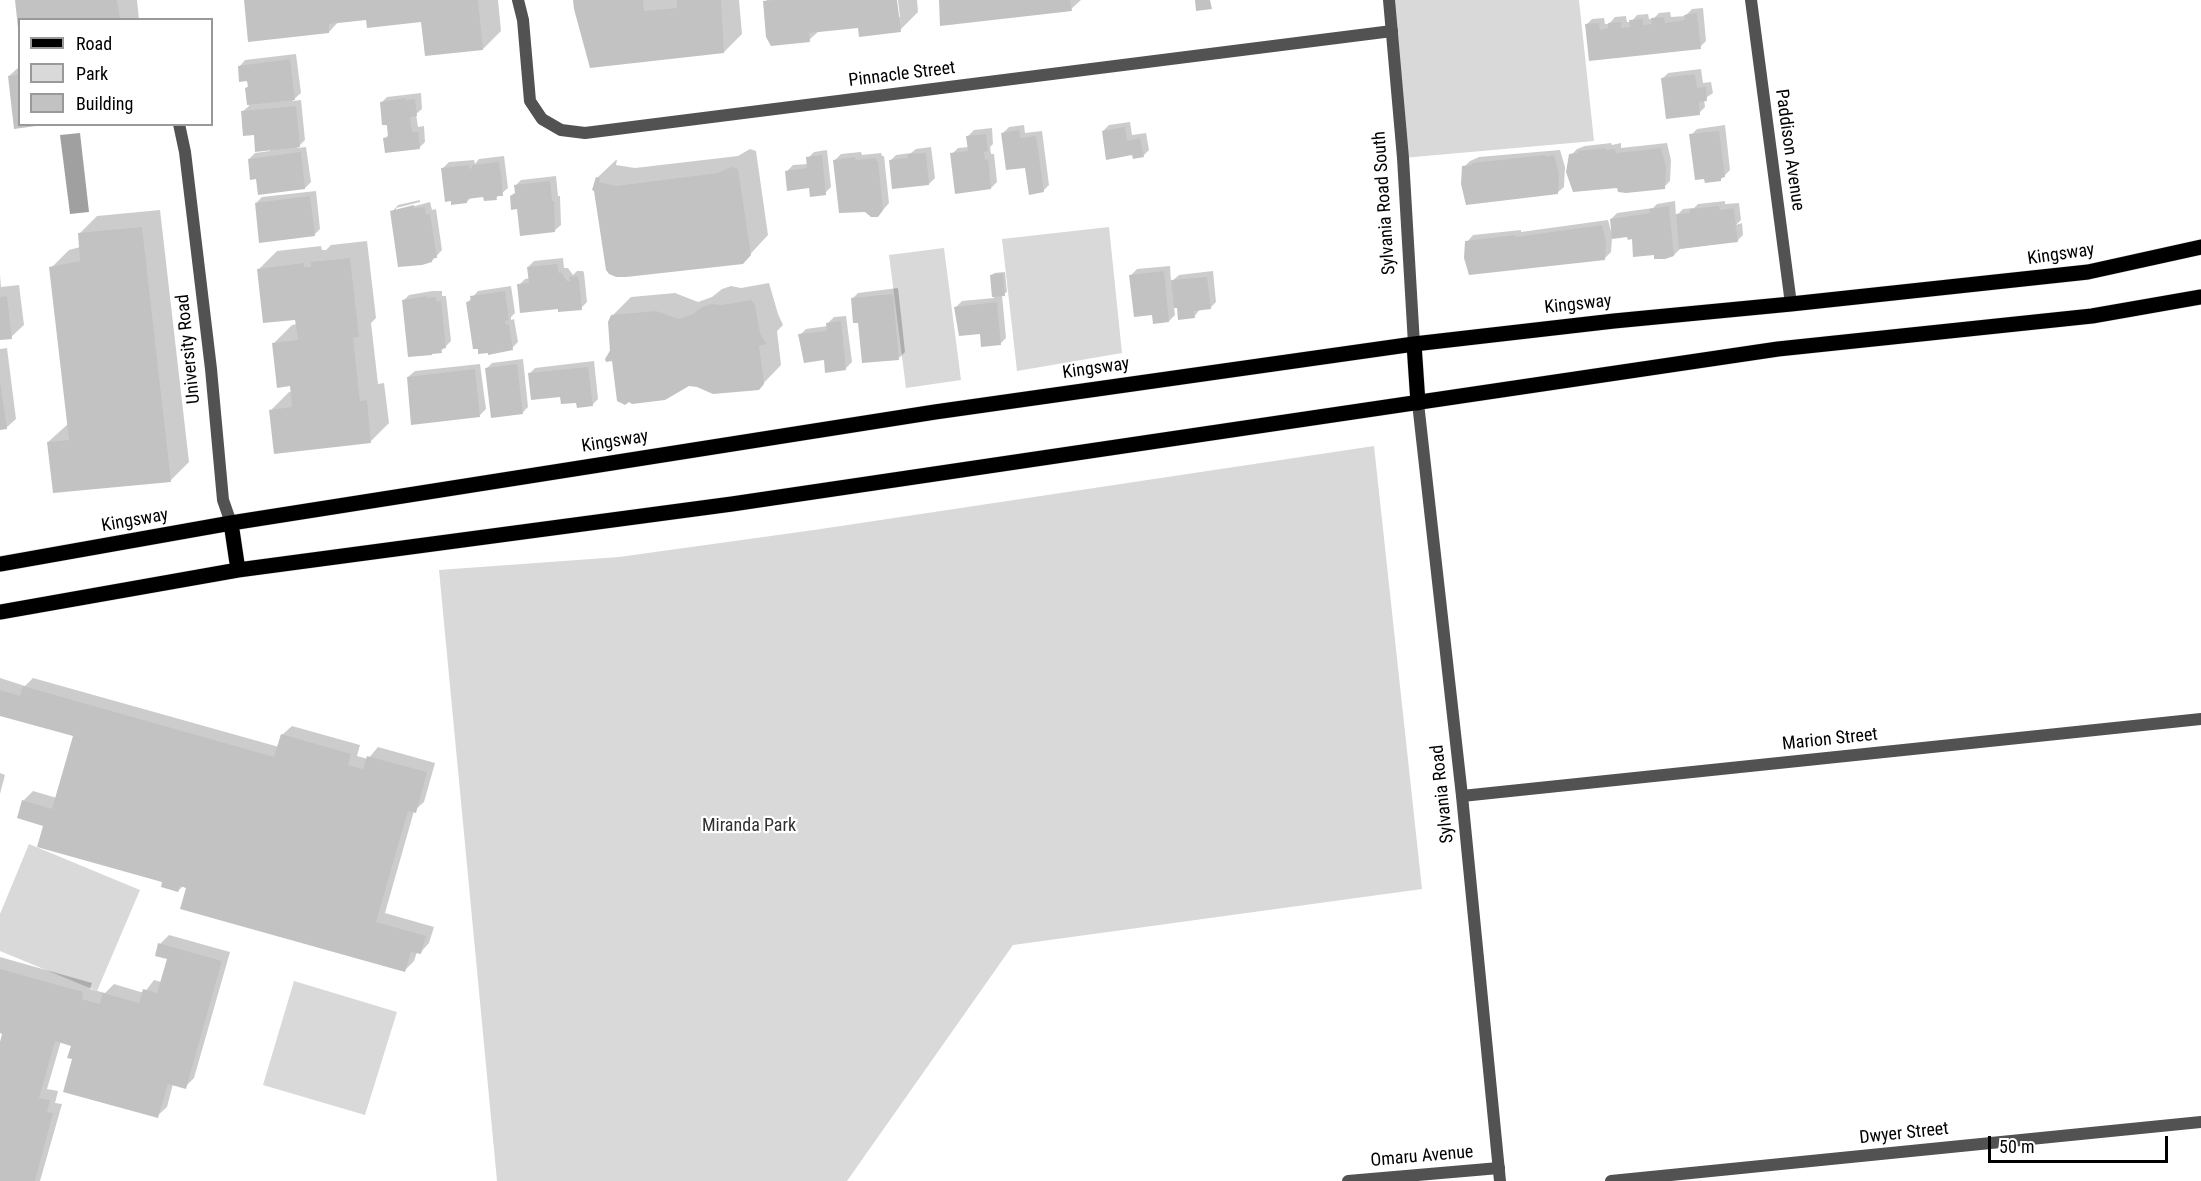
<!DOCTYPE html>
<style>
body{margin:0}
#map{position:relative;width:2201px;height:1181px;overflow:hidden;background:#fff;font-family:"Roboto Condensed",sans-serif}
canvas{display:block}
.legend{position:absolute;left:18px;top:18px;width:195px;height:108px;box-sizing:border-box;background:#fff;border:2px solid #999;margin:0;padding:8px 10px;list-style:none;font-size:18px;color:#000}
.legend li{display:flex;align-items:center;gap:12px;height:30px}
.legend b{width:30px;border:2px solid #999}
.scale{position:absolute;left:1988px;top:1136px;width:180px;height:27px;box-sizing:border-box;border:3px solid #000;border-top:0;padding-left:8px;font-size:18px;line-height:21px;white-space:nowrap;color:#000;-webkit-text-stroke:4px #fff;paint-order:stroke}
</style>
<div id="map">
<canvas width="2201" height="1181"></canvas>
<ul class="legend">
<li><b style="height:8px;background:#000"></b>Road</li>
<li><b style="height:16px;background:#d9d9d9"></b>Park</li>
<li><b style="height:16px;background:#c2c2c2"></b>Building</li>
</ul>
<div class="scale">50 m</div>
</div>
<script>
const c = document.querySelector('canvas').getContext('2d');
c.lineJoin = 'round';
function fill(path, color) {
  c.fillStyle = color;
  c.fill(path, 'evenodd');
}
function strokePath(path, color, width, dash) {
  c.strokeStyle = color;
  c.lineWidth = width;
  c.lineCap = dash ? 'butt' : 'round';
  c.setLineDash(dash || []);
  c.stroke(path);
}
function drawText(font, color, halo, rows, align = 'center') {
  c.font = font + ' "Roboto Condensed",sans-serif';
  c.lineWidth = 4.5;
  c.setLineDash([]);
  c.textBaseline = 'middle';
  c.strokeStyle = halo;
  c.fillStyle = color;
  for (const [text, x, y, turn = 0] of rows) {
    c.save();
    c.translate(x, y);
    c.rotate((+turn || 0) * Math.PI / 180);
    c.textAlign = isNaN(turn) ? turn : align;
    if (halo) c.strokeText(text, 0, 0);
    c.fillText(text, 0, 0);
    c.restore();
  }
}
fill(new Path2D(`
 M 1389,0 L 1579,0 L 1594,141 L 1403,158 Z
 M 1109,227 L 1122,353 L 1017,371 L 1002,239 Z
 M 944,248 L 961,380 L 906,388 L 889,255 Z
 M 1374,446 L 1422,889 L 1013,945 L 847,1181 L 497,1181 L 439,570 L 619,557 L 814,530 Z
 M 29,844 L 140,890 L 97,991 L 0,951 L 0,914 Z
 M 294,981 L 397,1012 L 365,1115 L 263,1085 Z`), '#d9d9d9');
fill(new Path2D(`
 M 80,133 L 89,212 L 70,214 L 60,135 Z`), '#a0a0a0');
fill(new Path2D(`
 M 16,0 L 137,0 L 139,20 L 20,20 L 20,28 Z
 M 245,0 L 498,0 L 501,31 L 483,49 L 423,20 L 367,18 L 339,21 L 329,32 Z
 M 574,0 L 739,0 L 742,34 L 724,52 Z
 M 767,0 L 895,0 L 897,17 L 900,17 L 898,0 L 917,0 L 918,12 L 900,30 L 859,27 L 819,31 L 809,40 L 765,2 Z
 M 941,0 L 1081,0 L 1071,9 Z
 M 1703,8 L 1706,41 L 1700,47 L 1590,59 L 1586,25 L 1592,19 L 1604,18 L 1605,24 L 1609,24 L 1615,17 L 1626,16 L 1627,22 L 1631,22 L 1637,15 L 1648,14 L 1649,19 L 1653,19 L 1659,13 L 1670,12 L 1671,17 L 1685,16 L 1692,9 Z
 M 296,54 L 301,93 L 292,101 L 301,100 L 305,140 L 297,148 L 306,147 L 311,182 L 305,188 L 258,177 L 249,159 L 255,153 L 270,151 L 270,149 L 255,134 L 242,112 L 249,106 L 246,88 L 250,85 L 239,67 L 245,60 Z
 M 20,66 L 20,124 L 36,124 L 15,127 L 9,76 Z
 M 1701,69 L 1703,83 L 1711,82 L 1713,93 L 1704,99 L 1705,107 L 1699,113 L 1662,79 L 1668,73 Z
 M 421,93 L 422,109 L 416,114 L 418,127 L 424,126 L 425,142 L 419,148 L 385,139 L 389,134 L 381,103 L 387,97 Z
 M 1130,122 L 1132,135 L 1146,133 L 1149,150 L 1143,156 L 1133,153 L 1103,131 L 1109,125 Z
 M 1024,125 L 1025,133 L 1042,131 L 1049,185 L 1043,191 L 1003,133 L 1009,127 Z
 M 1725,125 L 1730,170 L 1720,180 L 1691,135 L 1697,129 Z
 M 992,128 L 993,144 L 990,147 L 991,154 L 994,154 L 997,182 L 991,188 L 952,154 L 958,148 L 969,147 L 968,136 L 974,130 Z
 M 1611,143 L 1612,145 L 1621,143 L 1621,148 L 1667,143 L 1671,160 L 1670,181 L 1664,187 L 1619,187 L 1571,155 L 1577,149 L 1585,146 Z
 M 931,147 L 935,178 L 929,184 L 890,161 L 896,155 L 911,153 L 916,149 Z
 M 750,149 L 756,151 L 768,235 L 743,262 L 610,273 L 598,177 L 616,160 L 617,160 L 616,165 L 635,168 L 738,156 Z
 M 827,150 L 831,187 L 825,193 L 810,187 L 787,171 L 793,165 L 808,164 L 808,158 L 814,152 Z
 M 1560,150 L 1565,167 L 1564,187 L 1557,193 L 1464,167 L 1470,161 L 1479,157 Z
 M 861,152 L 862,155 L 881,153 L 882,156 L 884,156 L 889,203 L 878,216 L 835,160 L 841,154 Z
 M 504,156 L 508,188 L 496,198 L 485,196 L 471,197 L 467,202 L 443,168 L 449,162 L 474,160 L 475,164 L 479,159 Z
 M 556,176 L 558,196 L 560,196 L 561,225 L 554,231 L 516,192 L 515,186 L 521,180 Z
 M 316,191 L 320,229 L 314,235 L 256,203 L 262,197 Z
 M 420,200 L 420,202 L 396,208 L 396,211 L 430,202 L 432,210 L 436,209 L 442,250 L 432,261 L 392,212 L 398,205 Z
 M 1675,201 L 1676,216 L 1683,209 L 1694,208 L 1698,204 L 1725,201 L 1725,204 L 1739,203 L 1741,220 L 1736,225 L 1742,223 L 1743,235 L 1737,241 L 1680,249 L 1674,255 L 1655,253 L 1629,235 L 1612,238 L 1611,252 L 1604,259 L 1467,242 L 1473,235 L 1521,230 L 1521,232 L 1608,220 L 1611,231 L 1612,230 L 1611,219 L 1617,213 L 1653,208 L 1657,204 Z
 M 160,210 L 189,462 L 171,480 L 48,442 L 68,424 L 51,268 L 69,250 L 80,247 L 79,234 L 97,216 Z
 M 367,241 L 376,318 L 371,323 L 378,384 L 384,383 L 389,423 L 371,441 L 271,410 L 289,392 L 292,392 L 291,385 L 274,343 L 292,325 L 298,324 L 297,318 L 259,269 L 277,251 L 321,246 L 322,250 L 326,250 L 331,245 Z
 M 563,258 L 564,268 L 568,268 L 573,275 L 577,271 L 583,271 L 584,273 L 587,302 L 581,308 L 559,308 L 519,285 L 525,279 L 530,278 L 528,267 L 534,261 Z
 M 1170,266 L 1171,282 L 1179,275 L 1213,271 L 1216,302 L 1210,308 L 1200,309 L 1194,317 L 1178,306 L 1174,307 L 1175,315 L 1169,321 L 1154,313 L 1131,275 L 1137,269 Z
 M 1005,272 L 1007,292 L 1002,295 L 1006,338 L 1000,344 L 982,332 L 956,307 L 962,301 L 994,298 L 991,276 L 994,273 Z
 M 0,275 L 1,287 L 19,285 L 24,325 L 11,337 L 0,339 Z
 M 769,283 L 778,314 L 783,325 L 777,331 L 781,365 L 758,389 L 697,385 L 606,359 L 612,346 L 610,318 L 631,297 L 675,293 L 698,302 L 712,297 L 722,289 L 731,286 L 741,288 Z
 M 511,286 L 515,313 L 511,317 L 511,320 L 514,319 L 518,342 L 512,348 L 468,302 L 478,291 Z
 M 898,288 L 905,352 L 899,358 L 859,321 L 852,299 L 858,293 Z
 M 432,291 L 442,291 L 442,296 L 446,296 L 451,341 L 441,351 L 403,301 L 409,295 Z
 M 846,316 L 852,362 L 846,368 L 825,359 L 800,335 L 806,329 L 828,326 L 828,323 L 834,317 Z
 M 7,348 L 16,419 L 6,428 L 0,429 L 0,349 Z
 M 523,359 L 528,407 L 522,413 L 486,369 L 492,363 Z
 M 594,361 L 598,399 L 592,405 L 562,396 L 529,374 L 535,368 Z
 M 480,364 L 486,409 L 479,416 L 408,377 L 415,371 Z
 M 0,678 L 25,686 L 33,678 L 279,747 L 282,735 L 292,726 L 360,745 L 357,756 L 368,759 L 378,747 L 435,763 L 424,802 L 414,811 L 385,913 L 434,927 L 429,943 L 420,953 L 417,952 L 414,961 L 405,970 L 188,887 L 183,886 L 178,891 L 164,881 L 45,825 L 23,801 L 33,791 L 57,798 L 75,735 L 0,714 Z
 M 0,773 L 5,775 L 0,794 Z
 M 169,935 L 230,952 L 194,1078 L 185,1087 L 173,1084 L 167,1107 L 157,1116 L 74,1058 L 73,1045 L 61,1041 L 47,1089 L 58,1091 L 55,1103 L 62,1104 L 40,1181 L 0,1181 L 0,1047 L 4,1033 L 0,1032 L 0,957 L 92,983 L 90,989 L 105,993 L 114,984 L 144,993 L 154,980 L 161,982 L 169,958 L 160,944 Z`), '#0003');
fill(new Path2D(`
 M 15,0 L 117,0 L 120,20 L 20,20 L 18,28 Z
 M 244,0 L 478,0 L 483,50 L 425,56 L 421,22 L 367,28 L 366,20 L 329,24 L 329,33 L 248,42 Z
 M 573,0 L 643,0 L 644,11 L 677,8 L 677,0 L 721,0 L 724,53 L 590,68 L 574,9 Z
 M 774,0 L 897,0 L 901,32 L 859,37 L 858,28 L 809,33 L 810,42 L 771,46 L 766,37 L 763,1 Z
 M 939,0 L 1070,0 L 1072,11 L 940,26 Z
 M 1195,0 L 1210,0 L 1212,9 L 1196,11 Z
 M 1697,13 L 1701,49 L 1589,61 L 1585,24 L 1599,23 L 1600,30 L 1608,28 L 1608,23 L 1621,22 L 1621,28 L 1630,27 L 1629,20 L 1643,19 L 1643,25 L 1652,24 L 1651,18 L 1664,17 L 1665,23 L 1685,20 L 1684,15 Z
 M 290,59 L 295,100 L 247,105 L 245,88 L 248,87 L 247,81 L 239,82 L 238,66 Z
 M 20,74 L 20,124 L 36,126 L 14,129 L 8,76 Z
 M 1695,74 L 1697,88 L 1706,87 L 1707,101 L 1699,102 L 1700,115 L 1666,119 L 1661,78 Z
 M 406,98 L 406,100 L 415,99 L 417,116 L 410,117 L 412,132 L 418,132 L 420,149 L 385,153 L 383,138 L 388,137 L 387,125 L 382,125 L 380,102 Z
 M 296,106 L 300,147 L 255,152 L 254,135 L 243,136 L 241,111 Z
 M 1125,127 L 1127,141 L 1140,138 L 1144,157 L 1133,159 L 1132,155 L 1106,160 L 1102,131 Z
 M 1019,130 L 1020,138 L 1036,136 L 1044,192 L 1029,195 L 1025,168 L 1006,170 L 1001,133 Z
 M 1719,131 L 1725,177 L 1721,178 L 1721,181 L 1705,183 L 1704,179 L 1695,180 L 1689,134 Z
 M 986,134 L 988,151 L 984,152 L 985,160 L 988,159 L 991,189 L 955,194 L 950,153 L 968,151 L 966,136 Z
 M 1605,148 L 1606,150 L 1615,149 L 1616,153 L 1661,148 L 1666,167 L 1665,189 L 1626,193 L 1618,192 L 1617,188 L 1573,192 L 1566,172 L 1569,154 L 1578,153 L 1578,151 Z
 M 301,152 L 305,189 L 258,195 L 256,179 L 250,180 L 248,159 Z
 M 926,153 L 929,185 L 892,189 L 889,160 L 908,158 L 908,154 Z
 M 822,155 L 826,195 L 810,197 L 809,188 L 787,191 L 785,171 L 807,168 L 806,157 Z
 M 1545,155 L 1545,157 L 1554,155 L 1559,173 L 1558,194 L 1466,205 L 1461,184 L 1462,166 L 1472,165 L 1472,163 Z
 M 855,157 L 856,160 L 876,158 L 876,161 L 878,161 L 883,210 L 878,217 L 871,217 L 865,212 L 839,213 L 833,160 Z
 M 499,162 L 500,171 L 501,171 L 503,196 L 496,196 L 497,200 L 484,201 L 483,197 L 467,199 L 467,203 L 451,205 L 451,201 L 445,202 L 441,168 L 469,165 L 469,169 L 472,168 L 472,165 Z
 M 731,167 L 738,169 L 751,255 L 743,264 L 626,277 L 616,277 L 609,274 L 606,270 L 594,191 L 592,190 L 596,177 L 600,178 L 599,182 L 616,186 L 718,173 Z
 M 550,181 L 552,201 L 554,201 L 555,232 L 520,236 L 517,209 L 511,210 L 510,196 L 515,193 L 514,185 Z
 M 310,196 L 315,236 L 259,243 L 255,203 Z
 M 414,205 L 414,208 L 425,207 L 426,215 L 430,214 L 437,258 L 432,258 L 432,262 L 422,265 L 398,267 L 390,211 Z
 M 1669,206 L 1674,256 L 1665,259 L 1654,259 L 1654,255 L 1633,257 L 1632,239 L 1628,240 L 1627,237 L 1612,239 L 1610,219 L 1650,213 L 1649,209 Z
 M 1719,206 L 1720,210 L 1734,208 L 1736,227 L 1734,229 L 1736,228 L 1738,242 L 1679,249 L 1676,214 L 1690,213 L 1690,209 Z
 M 1602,225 L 1606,242 L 1605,260 L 1469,275 L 1464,258 L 1465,241 L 1515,235 L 1516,237 Z
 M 142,227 L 171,482 L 53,493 L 47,442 L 69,440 L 49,267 L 80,261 L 78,233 Z
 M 350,258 L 359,337 L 353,338 L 360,401 L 367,400 L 371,443 L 274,454 L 269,410 L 292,407 L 290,386 L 277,388 L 272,343 L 298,340 L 295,320 L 263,323 L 257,269 L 304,263 L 304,267 L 311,267 L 311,262 Z
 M 557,264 L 559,273 L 562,273 L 567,281 L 570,281 L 569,277 L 577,276 L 579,280 L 582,310 L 558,312 L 558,309 L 520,313 L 517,284 L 529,283 L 527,267 Z
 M 1164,271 L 1169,322 L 1153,324 L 1152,315 L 1134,317 L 1129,275 Z
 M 1003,273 L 1005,296 L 992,297 L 990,275 Z
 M 1207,277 L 1211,309 L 1194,311 L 1195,318 L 1178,320 L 1177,308 L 1174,308 L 1171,280 Z
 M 505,291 L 509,320 L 505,321 L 506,325 L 509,324 L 513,350 L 488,355 L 488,353 L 478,354 L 478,349 L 473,349 L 466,302 L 471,301 L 470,296 Z
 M 893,294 L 899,360 L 862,363 L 858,323 L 853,323 L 851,298 Z
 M 7,296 L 12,339 L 0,340 L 0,297 Z
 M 427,296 L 427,298 L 436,297 L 436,302 L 441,301 L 446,348 L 441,349 L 442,353 L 432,354 L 432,355 L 408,357 L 402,300 Z
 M 751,300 L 755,305 L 760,333 L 766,344 L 759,346 L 764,384 L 759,390 L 713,394 L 697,387 L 689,386 L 665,400 L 632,404 L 629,402 L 625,405 L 617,401 L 612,361 L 606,362 L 605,359 L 610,351 L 608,322 L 611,315 L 656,311 L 679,319 L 693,314 L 702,307 L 712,304 L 722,305 Z
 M 997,302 L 1001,345 L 981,347 L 980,334 L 959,336 L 954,307 Z
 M 841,321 L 846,370 L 825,373 L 824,360 L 804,363 L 798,334 L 827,331 L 826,323 Z
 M 517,364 L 523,414 L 491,418 L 485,368 Z
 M 588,367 L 593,406 L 577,408 L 576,403 L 561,404 L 560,397 L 531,400 L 528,373 Z
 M 475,369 L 480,417 L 411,425 L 407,377 Z
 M 0,381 L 7,429 L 0,430 Z
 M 23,686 L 274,757 L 281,734 L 351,754 L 348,765 L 363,769 L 367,756 L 427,772 L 416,813 L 408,811 L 376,922 L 426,936 L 421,954 L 411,952 L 405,972 L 180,909 L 186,888 L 180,886 L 178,892 L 161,887 L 162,882 L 37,847 L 43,826 L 17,818 L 22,800 L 52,809 L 73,736 L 0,716 L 0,690 L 20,696 Z
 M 158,943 L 222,961 L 186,1089 L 168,1084 L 158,1118 L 63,1092 L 72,1059 L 67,1058 L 71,1046 L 55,1041 L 39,1098 L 50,1100 L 47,1112 L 53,1113 L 35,1181 L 0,1181 L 0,1042 L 2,1034 L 0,1033 L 0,969 L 83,992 L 82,999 L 100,1004 L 103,993 L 139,1003 L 143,989 L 157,993 L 167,959 L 155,956 Z`), '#c2c2c2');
const primary = new Path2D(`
 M 1414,344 L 1418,403
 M 231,523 L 238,570
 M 0,564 L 231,523 L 935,412 L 1414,344 L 1614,321 L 1791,304 L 2088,272 L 2201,247
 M 0,612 L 238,570 L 732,504 L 1778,349 L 2092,316 L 2201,297`);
strokePath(primary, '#dbdbdb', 16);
strokePath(new Path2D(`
 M 518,0 L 523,20 L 530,101 L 542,119 L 561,130 L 585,133 L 1392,31
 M 1751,0 L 1791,304
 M 179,124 L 185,152 L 211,369 L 223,500 L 231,523
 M 1462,796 L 2201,719
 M 1348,1181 L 1499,1168
 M 1611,1181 L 2201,1122`), '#525252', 12);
strokePath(new Path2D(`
 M 1389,0 L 1403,158 L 1414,344
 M 1418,403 L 1462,796 L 1500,1181`), '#525252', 12);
strokePath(primary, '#000', 15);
drawText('18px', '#000', '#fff', [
 ["Pinnacle Street",902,75,-7],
 ["Paddison Avenue",1789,150,82],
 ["Sylvania Road South",1385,203,-94],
 ["Kingsway",2061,255,-8],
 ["Kingsway",1578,305,-6],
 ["University Road",189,349,-96],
 ["Kingsway",1096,369,-8],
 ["Kingsway",615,442,-9],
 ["Kingsway",135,521,-10],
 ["Marion Street",1830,740,-6],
 ["Sylvania Road",1443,794,-96],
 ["Dwyer Street",1904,1134,-6],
 ["Omaru Avenue",1422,1157,-5]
]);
drawText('18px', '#303030', '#fff', [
 ["Miranda Park",749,826]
]);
</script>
